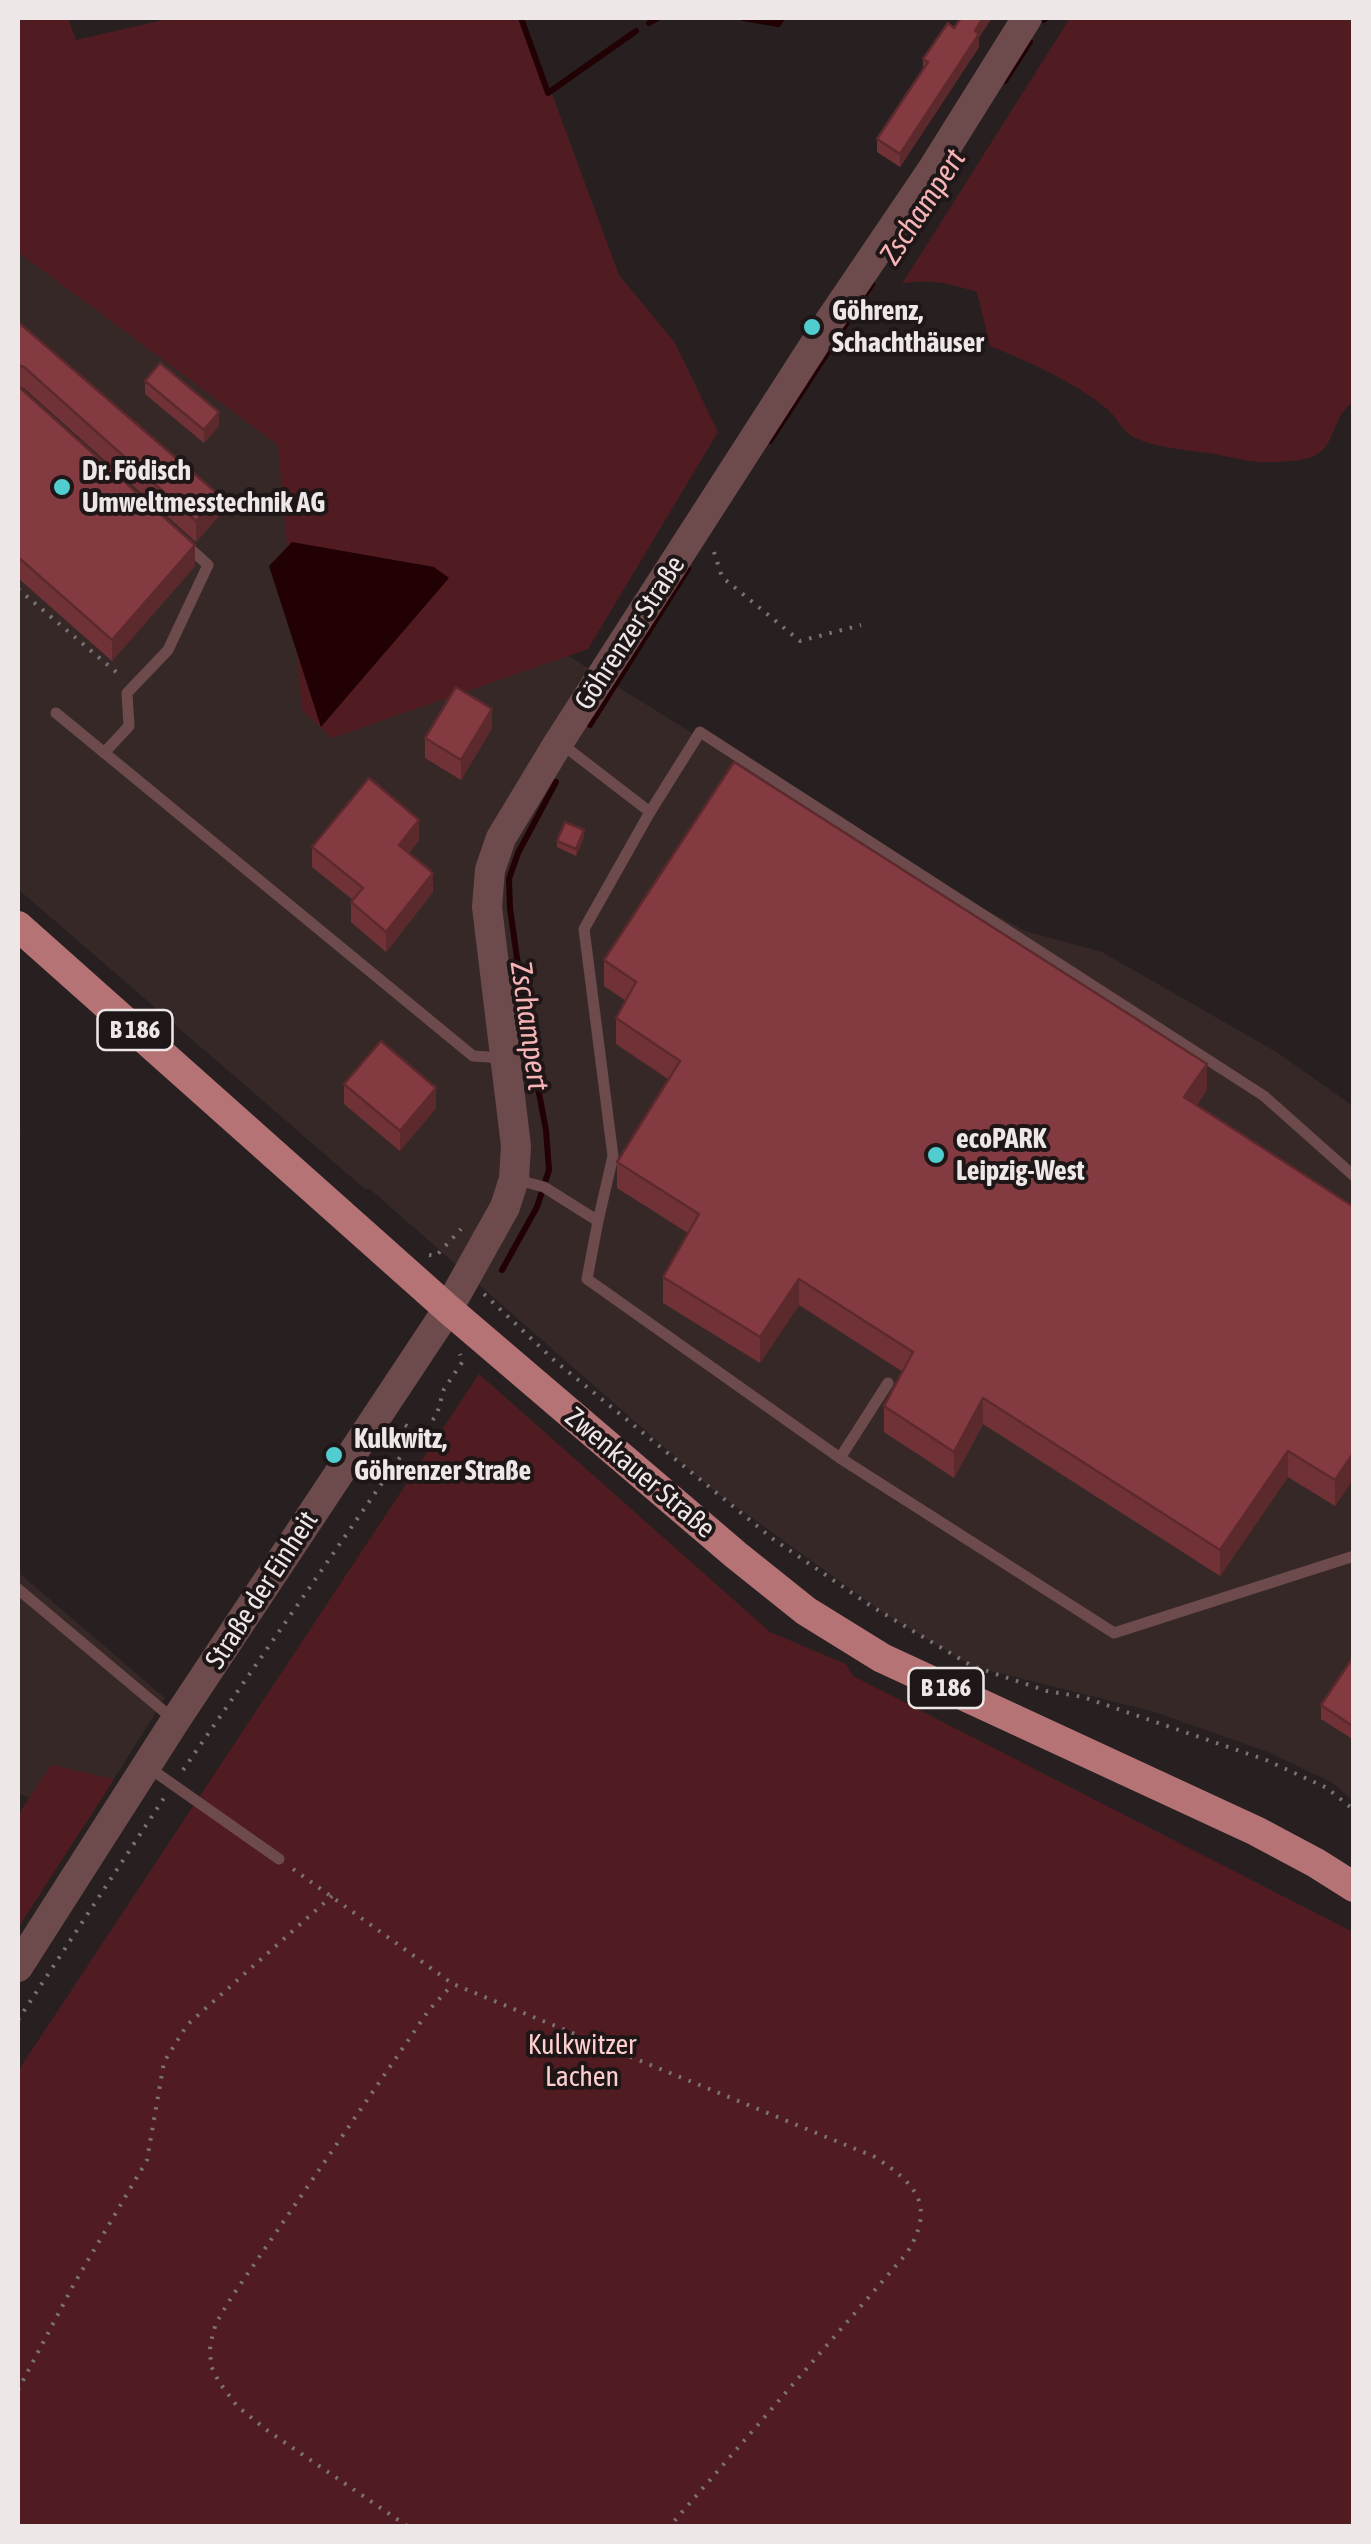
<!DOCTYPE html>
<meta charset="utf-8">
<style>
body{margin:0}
#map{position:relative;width:1371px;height:2544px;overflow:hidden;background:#282020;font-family:"Asap Condensed",sans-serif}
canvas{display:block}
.frame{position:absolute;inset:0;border:20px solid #ede7e7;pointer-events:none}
</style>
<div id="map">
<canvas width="1371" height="2544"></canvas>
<div class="frame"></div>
</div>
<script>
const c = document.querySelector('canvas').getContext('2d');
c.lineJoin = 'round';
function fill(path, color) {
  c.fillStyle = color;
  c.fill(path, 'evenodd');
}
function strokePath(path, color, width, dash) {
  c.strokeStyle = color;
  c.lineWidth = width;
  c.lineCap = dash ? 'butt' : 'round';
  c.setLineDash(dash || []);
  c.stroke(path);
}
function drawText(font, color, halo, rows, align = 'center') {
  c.font = font + ' "Asap Condensed",sans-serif';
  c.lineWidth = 8;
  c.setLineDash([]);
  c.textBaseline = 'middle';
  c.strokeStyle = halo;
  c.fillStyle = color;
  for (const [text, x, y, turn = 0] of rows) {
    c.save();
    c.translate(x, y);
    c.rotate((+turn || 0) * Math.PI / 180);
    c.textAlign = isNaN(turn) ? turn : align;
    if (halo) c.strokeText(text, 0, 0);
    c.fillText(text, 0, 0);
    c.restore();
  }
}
fill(new Path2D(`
 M 18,252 L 567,655 L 901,864 L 1025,931 L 1102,952 L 1278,1053 L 1353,1106 L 1353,1801 L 1333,1783 L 1268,1752 L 1152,1711 L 972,1666 L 884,1613 L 712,1489 L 370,1189 L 365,1189 L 18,889 Z
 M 18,1572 L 165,1698 L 86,1823 L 18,1793 Z`), '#372828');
fill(new Path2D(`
 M 18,18 L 68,18 L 76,40 L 172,18 L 520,18 L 549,86 L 619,275 L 675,343 L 718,432 L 588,649 L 332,738 L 302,710 L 278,445 L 18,252 Z
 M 1070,18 L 1353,18 L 1353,403 C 1331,415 1338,444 1314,456 C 1301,462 1276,462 1261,462 C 1246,461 1230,457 1215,454 C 1191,450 1152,448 1132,436 C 1121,430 1116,415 1106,408 C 1071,380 1032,363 990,346 L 977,292 C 951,284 929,278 902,284 Z
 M 479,1374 L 770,1632 L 846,1664 L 853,1676 L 1353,1932 L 1353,2526 L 18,2526 L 18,2071 Z
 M 51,1765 L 114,1779 L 18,1928 L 18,1815 Z`), '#511c21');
fill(new Path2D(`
 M 292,542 L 434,567 L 449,578 L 321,727 L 269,566 Z`), '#220105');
strokePath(new Path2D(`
 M 521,18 L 548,93 L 636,31
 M 743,18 L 778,24 L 782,18
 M 1044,20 L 1046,18
 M 649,23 L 658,18
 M 1005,81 L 1030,42
 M 770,441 L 872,284
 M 590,725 L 688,569
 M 502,1270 L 537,1207 L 549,1170 L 546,1130 L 527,1030 L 510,908 L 509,879 L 518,853 L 556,782`), '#220105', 6);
strokePath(new Path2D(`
 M 714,552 L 722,577 L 800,641 L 861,625
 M 18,589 L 122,677
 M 18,1131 L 19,1132
 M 429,1255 L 436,1256 L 461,1229
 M 484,1294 L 555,1361 L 773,1539 L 871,1606 L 972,1666 L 1047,1691 L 1083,1697 L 1266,1760 L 1327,1788 L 1354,1810
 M 405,1425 L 422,1435
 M 183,1770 L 405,1450 L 422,1435 L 437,1414 L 444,1389 L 463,1361 L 460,1354
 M 293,1869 L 453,1984 L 875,2157 C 917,2185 936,2205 907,2253 L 670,2526
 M 18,2020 L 164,1798
 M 18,2390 L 74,2284 L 147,2160 L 164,2062 L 187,2025 L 332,1896
 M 407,2526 L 268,2431 L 237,2406 L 219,2382 L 211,2366 L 210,2345 L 216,2323 L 231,2298 L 429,2010 L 453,1984`), '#7a7373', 4, [2.5, 8]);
strokePath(new Path2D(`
 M 56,713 L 473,1056 L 504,1058
 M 559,742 L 650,812 L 700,732 L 1264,1096 L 1354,1176
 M 104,753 L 129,726 L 127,693 L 168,650 L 208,565 L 185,544
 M 514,1179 L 544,1187 L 598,1221 L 587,1279 L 840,1458 L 888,1383
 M 598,1221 L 613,1156 L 584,929 L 650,812
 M 840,1458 L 1114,1633 L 1354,1556
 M 18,1589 L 172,1718
 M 148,1767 L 279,1859`), '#6d4b4c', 11);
strokePath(new Path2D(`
 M 18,1967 L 175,1721 L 448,1309 L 505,1207 L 514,1179 L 516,1146 L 487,907 L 490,870 L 501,838 L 559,742 L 829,322 L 932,170 L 1027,18`), '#6d4b4c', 30);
strokePath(new Path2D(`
 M 18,926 L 448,1309 L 736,1555 L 806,1611 L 882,1658 L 1256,1831 L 1316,1863 L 1354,1887`), '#b67376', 30);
fill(new Path2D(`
 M 954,28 L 979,38 L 979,47 L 900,167 L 877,152 L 877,139 L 923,70 L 923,59 Z
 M 18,322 L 219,516 L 196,542 L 24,388 L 18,386 L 195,566 L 112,661 L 18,578 Z
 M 145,381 L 219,426 L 204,443 L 145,394 Z
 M 492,728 L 461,780 L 425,758 L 425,738 Z
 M 584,837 L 576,856 L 557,847 L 557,841 Z
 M 419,840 L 409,853 L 433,892 L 386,952 L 351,922 L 351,902 L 353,900 L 312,867 L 312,847 Z
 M 604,960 L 1207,1090 L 1197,1105 L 1354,1207 L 1354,1478 L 1335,1506 L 1288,1477 L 1220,1576 L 983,1424 L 954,1478 L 884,1432 L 884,1406 L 903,1372 L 799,1305 L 760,1363 L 663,1303 L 663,1277 L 688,1233 L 617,1188 L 617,1162 L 668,1079 L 616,1044 L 616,1018 L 626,1001 L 604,986 Z
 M 344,1084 L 436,1108 L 400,1151 L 344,1104 Z
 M 1354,1656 L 1354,1740 L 1321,1719 L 1321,1705 Z`), '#713237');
fill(new Path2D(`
 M 983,18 L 992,18 L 979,38 L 979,47 L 900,167 L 900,154 Z
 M 219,412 L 219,426 L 204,443 L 204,430 Z
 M 219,495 L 219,516 L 196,542 L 196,521 Z
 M 195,545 L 195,566 L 112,661 L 112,640 Z
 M 492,709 L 492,728 L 461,780 L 461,760 Z
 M 419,820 L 419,840 L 399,864 L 399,845 Z
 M 584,830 L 584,837 L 576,856 L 576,849 Z
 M 433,873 L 433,892 L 386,952 L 386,932 Z
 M 1207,1064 L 1207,1090 L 1184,1123 L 1184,1097 Z
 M 436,1088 L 436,1108 L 400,1151 L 400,1131 Z
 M 799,1279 L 799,1305 L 760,1363 L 760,1337 Z
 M 983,1398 L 983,1424 L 954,1478 L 954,1452 Z
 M 1288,1451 L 1288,1477 L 1220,1576 L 1220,1550 Z
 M 1354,1452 L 1354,1478 L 1335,1506 L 1335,1480 Z`), '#5c292d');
const building = new Path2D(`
 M 961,18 L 983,18 L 975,31 L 979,34 L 900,154 L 877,139 L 928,62 L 923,59 L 948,23 L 954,28 Z
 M 18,322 L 219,495 L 196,521 L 24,367 L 18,365 Z
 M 160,363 L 219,412 L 204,430 L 145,381 Z
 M 18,386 L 195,545 L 112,640 L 18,557 Z
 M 456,687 L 492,709 L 461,760 L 425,738 Z
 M 734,762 L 1207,1064 L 1184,1097 L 1354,1207 L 1354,1452 L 1335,1480 L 1288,1451 L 1220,1550 L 983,1398 L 954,1452 L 884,1406 L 913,1352 L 799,1279 L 760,1337 L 663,1277 L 699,1214 L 617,1162 L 680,1061 L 616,1018 L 636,982 L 604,960 Z
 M 369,778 L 419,820 L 399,845 L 433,873 L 386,932 L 351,902 L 363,888 L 312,847 Z
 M 565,822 L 584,830 L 576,849 L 557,841 Z
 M 381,1041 L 436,1088 L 400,1131 L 344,1084 Z
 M 1354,1656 L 1354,1727 L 1321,1705 Z`);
fill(building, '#833a40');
strokePath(building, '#5c292d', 2.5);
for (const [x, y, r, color] of [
 [812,327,10,"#52cdcf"],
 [62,487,10,"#52cdcf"],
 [936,1155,10,"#52cdcf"],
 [334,1455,10,"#52cdcf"]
]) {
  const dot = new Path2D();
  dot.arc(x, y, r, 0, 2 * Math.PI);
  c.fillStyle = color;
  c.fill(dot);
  strokePath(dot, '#1f1617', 4);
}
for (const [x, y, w] of [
 [135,1030,75],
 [946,1688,75]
]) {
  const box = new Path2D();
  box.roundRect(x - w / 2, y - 20, w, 40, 8);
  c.fillStyle = '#1f1617';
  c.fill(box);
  strokePath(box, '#ede7e7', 2.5);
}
drawText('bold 25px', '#ede7e7', null, [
 ["B 186",135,1030],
 ["B 186",946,1688]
]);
drawText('bold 28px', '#ede7e7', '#1f1617', [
 ["Göhrenz,",832,311],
 ["Schachthäuser",832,343],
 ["Dr. Födisch",82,471],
 ["Umweltmesstechnik AG",82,503],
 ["ecoPARK",956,1139],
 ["Leipzig-West",956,1171],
 ["Kulkwitz,",354,1439],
 ["Göhrenzer Straße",354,1471]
], 'left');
drawText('28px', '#ede7e7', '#1f1617', [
 ["Göhrenzer Straße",630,633,-57],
 ["Zwenkauer Straße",640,1473,40],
 ["Straße der Einheit",262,1590,-57]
]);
drawText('28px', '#fdcfcf', '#1f1617', [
 ["Kulkwitzer",582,2045],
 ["Lachen",582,2077]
]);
drawText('italic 30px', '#f7b4b6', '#1f1617', [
 ["Zschampert",923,207,-57],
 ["Zschampert",529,1026,82]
]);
</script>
